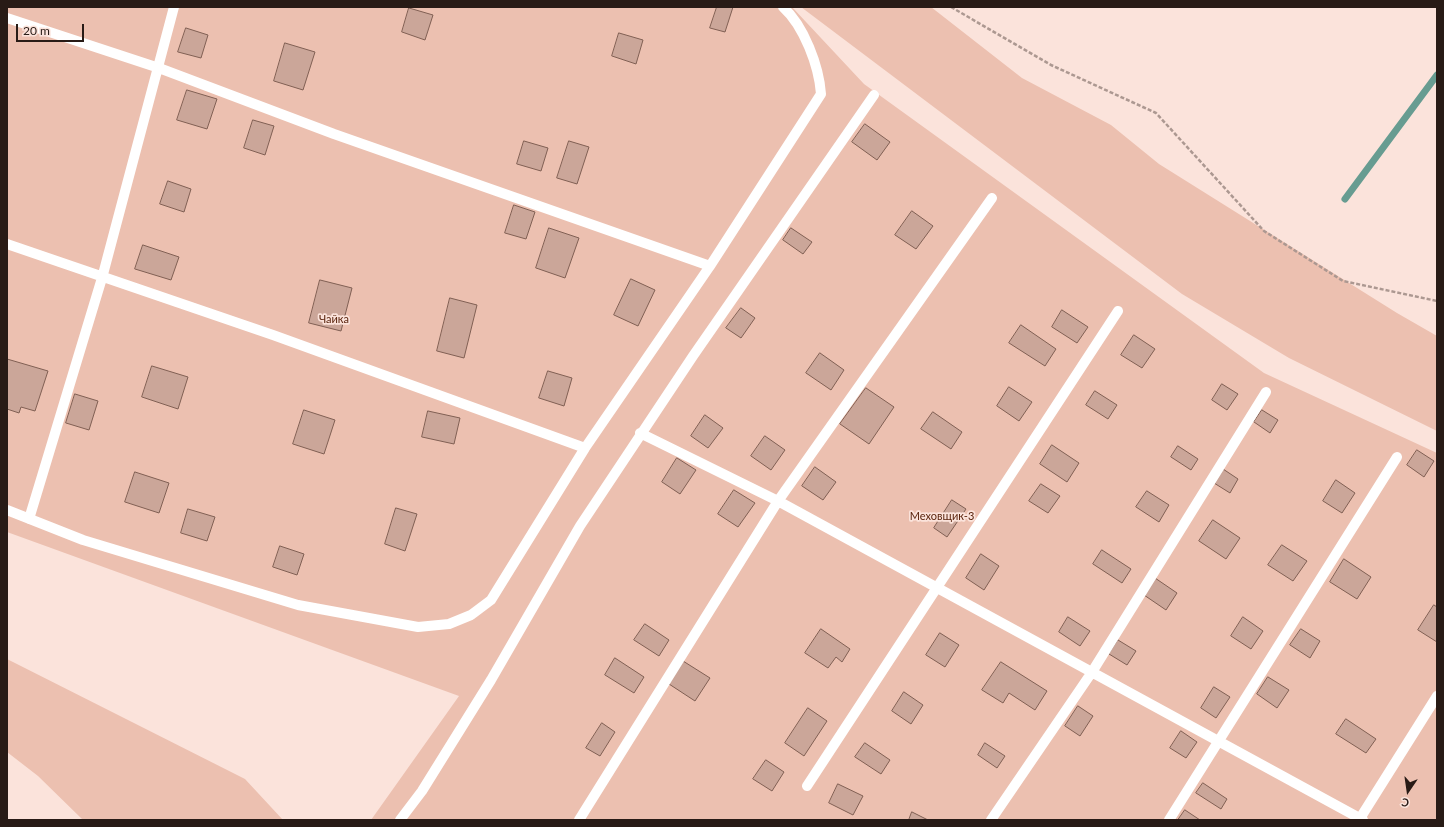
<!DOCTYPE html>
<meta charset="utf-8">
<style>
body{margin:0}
#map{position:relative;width:1444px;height:827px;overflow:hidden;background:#fbe3db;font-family:Lato,sans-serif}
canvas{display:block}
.frame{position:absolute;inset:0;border:8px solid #281b16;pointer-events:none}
.north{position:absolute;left:1388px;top:771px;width:40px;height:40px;-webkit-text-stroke:3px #fbe3db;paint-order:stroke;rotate:193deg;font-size:11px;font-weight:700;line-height:16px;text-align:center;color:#281b16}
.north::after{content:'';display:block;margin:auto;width:14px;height:18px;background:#281b16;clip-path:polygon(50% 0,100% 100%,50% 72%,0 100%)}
.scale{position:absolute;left:16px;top:24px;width:68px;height:18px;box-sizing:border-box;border:2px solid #281b16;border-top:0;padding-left:5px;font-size:12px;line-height:14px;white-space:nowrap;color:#281b16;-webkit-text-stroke:3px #fbe3db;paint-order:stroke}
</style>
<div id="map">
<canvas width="1444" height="827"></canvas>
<div class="frame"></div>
<div class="north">С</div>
<div class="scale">20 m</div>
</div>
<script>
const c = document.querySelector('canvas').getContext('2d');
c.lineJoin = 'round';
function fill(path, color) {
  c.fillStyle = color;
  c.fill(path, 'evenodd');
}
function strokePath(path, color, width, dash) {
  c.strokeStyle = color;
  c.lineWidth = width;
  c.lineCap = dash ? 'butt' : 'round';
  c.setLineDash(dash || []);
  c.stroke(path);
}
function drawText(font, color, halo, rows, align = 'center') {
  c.font = font + ' Lato,sans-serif';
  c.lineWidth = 3.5;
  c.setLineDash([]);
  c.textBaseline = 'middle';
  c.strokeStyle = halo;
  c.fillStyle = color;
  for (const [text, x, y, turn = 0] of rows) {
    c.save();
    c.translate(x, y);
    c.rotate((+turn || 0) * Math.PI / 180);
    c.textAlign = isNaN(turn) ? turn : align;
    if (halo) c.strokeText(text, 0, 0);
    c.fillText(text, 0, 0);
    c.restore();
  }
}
fill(new Path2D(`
 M 7,7 L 792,7 L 864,84 L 1264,373 L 1437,453 L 1437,820 L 371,820 L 459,696 L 7,532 Z
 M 801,7 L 931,7 L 1022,78 L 1111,125 L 1159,164 L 1397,313 L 1437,336 L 1437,431 L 1289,358 L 1182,294 Z
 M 7,659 L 245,779 L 283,820 L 83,820 L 38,776 L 7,752 Z`), '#ecc0b0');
strokePath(new Path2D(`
 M 1345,199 L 1437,75`), '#679c91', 7);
const building = new Path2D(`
 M 717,7 L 733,7 L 725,32 L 710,28 Z
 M 409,8 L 433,15 L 425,40 L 402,32 Z
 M 186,28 L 208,35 L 201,58 L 178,52 Z
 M 619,33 L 643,40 L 636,64 L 612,56 Z
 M 285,43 L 315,52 L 303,90 L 274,81 Z
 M 187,90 L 217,99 L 207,129 L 177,120 Z
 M 253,120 L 274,126 L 265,155 L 244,148 Z
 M 865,124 L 890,142 L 877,160 L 852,142 Z
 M 524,141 L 548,148 L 541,171 L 517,164 Z
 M 569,141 L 589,147 L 577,184 L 557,178 Z
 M 168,181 L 191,189 L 184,212 L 160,204 Z
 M 514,205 L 535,212 L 526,239 L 505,233 Z
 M 912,211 L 933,226 L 916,249 L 895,235 Z
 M 549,228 L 579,238 L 565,278 L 536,268 Z
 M 791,228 L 812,242 L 803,254 L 783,240 Z
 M 143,245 L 179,257 L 171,280 L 135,269 Z
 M 631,279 L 655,290 L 638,326 L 614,315 Z
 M 320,280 L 352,288 L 341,331 L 309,323 Z
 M 450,298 L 477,305 L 464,358 L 437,351 Z
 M 741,308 L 755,318 L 741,338 L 726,328 Z
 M 1062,310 L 1088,327 L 1077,343 L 1052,327 Z
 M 1021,325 L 1056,349 L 1045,366 L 1009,343 Z
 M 1134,335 L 1155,349 L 1142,368 L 1121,355 Z
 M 820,353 L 844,370 L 831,390 L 806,373 Z
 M 7,359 L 48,371 L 35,411 L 21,407 L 19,413 L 7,409 Z
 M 152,366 L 188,377 L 178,409 L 142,397 Z
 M 548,371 L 572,378 L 564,406 L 539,398 Z
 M 1222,384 L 1238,394 L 1227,410 L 1212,400 Z
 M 1009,387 L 1032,402 L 1019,421 L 997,406 Z
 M 866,388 L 894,407 L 869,444 L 840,424 Z
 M 1095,391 L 1117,405 L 1108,419 L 1086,405 Z
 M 75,394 L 98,401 L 89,430 L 66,423 Z
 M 304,410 L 335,420 L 324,454 L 293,444 Z
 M 1262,410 L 1278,420 L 1270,433 L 1254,422 Z
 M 428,411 L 460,418 L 454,444 L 422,437 Z
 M 933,412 L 962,432 L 951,449 L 921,429 Z
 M 705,415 L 723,428 L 708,448 L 691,436 Z
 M 765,436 L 785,450 L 771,470 L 751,456 Z
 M 1052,445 L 1079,463 L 1067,482 L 1040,464 Z
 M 1178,446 L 1198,459 L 1191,470 L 1171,457 Z
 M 1417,450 L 1434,461 L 1424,477 L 1407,465 Z
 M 677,458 L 696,470 L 680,494 L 662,482 Z
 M 815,467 L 836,482 L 823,500 L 802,486 Z
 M 1223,469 L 1238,479 L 1230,493 L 1214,483 Z
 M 135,472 L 169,483 L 159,513 L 125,502 Z
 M 1336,480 L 1355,493 L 1342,513 L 1323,501 Z
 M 1041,484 L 1060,496 L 1048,513 L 1029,501 Z
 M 734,490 L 755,503 L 738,527 L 718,514 Z
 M 1147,491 L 1169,505 L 1159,522 L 1136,507 Z
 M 952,500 L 966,509 L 947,537 L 934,528 Z
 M 396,508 L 417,514 L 405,551 L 385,544 Z
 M 188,509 L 215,517 L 207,541 L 181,533 Z
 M 1213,520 L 1240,538 L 1226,559 L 1199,541 Z
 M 1282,545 L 1307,561 L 1293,581 L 1268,565 Z
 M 280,546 L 304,554 L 297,575 L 273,567 Z
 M 1102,550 L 1131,569 L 1122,583 L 1093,564 Z
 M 981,554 L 999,566 L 984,590 L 966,578 Z
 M 1344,559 L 1371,577 L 1357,599 L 1330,582 Z
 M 1155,578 L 1177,593 L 1166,610 L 1144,595 Z
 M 1434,605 L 1437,607 L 1437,642 L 1418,630 Z
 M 1068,617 L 1090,631 L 1080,646 L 1059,632 Z
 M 1243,617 L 1263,631 L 1251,649 L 1231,636 Z
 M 645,624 L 669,640 L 659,656 L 634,640 Z
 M 821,629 L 850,649 L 842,662 L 836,657 L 828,668 L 805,653 Z
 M 1301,629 L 1320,641 L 1310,658 L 1290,645 Z
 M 940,633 L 959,645 L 945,667 L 926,655 Z
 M 1118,640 L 1136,651 L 1127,665 L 1109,654 Z
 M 615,658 L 644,677 L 634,693 L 605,675 Z
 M 683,661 L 710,678 L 695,701 L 669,684 Z
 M 1001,662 L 1047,691 L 1035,710 L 1009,693 L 1003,703 L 982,690 Z
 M 1268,677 L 1289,690 L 1277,708 L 1257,694 Z
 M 1214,687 L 1230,697 L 1216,718 L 1201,708 Z
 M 904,692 L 923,705 L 911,724 L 892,711 Z
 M 1078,706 L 1093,716 L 1080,736 L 1065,726 Z
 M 808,708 L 827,721 L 804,756 L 785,743 Z
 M 1346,719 L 1376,739 L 1366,753 L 1336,734 Z
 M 602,723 L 615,732 L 600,756 L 586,748 Z
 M 1181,731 L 1197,742 L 1186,758 L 1170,748 Z
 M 865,743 L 890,760 L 881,774 L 855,757 Z
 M 985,743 L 1005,756 L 997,768 L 978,755 Z
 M 766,760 L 784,772 L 772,791 L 753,779 Z
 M 1203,783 L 1227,799 L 1221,809 L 1196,793 Z
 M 838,784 L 863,796 L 853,815 L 829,803 Z
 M 1185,810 L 1200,820 L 1178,820 Z
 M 912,812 L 928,820 L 909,820 Z`);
fill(building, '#cba699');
strokePath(building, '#816054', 1);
strokePath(new Path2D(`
 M 951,7 L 1051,65 L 1156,113 L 1264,231 L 1343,281 L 1437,301`), '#ac9891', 2.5, [4, 2]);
strokePath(new Path2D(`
 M 7,18 L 159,68 L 334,134 L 710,266
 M 7,244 L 273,335 L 585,448
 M 640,433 L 778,501 L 1363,820
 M 7,510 L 83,540 L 298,605 L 418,627 L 449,624 L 471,615 L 491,600 L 585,448 L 710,266 L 821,94 C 819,66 804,26 783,7
 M 29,519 L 102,278 L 174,7
 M 807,786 L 1118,311
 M 400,820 L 422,791 L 491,680 L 580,526 L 693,356 L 874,95
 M 579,820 L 778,501 L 992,198
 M 991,820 L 1092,672 L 1266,392
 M 1169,820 L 1397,457
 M 1359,820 L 1437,696`), '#fff', 10);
drawText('11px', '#561f08', '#fbe3db', [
 ["Чайка",334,319],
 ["Меховщик-3",942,516]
]);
</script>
